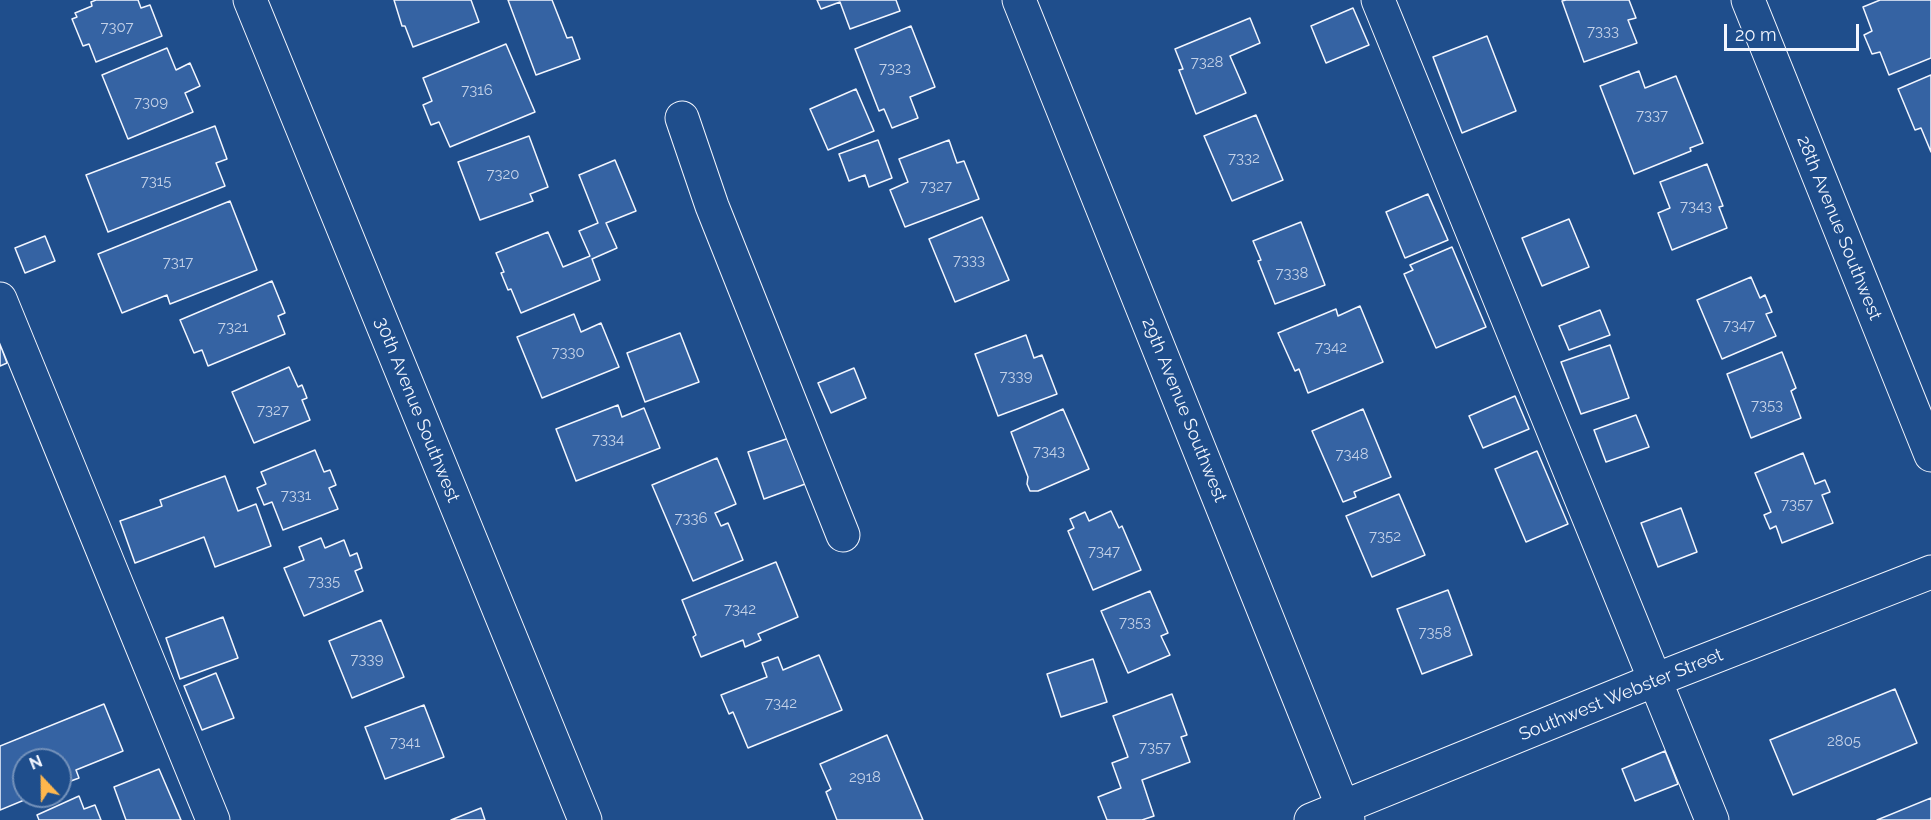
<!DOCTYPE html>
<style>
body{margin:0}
#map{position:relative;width:1931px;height:820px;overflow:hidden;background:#1f4e8c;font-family:Raleway,sans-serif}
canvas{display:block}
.north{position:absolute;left:12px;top:748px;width:60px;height:60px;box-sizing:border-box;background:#1f4e8c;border:2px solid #7391ba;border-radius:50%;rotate:338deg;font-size:16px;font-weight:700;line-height:24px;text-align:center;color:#f2f6ff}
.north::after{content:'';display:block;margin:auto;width:21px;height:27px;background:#ffb74d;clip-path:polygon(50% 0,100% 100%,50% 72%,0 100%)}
.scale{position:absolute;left:1724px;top:24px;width:135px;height:27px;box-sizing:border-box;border:3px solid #f2f6ff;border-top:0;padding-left:8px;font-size:18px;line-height:21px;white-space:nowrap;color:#f2f6ff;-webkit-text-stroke:4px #1f4e8c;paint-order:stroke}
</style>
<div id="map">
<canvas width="1931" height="820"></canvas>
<div class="north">N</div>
<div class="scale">20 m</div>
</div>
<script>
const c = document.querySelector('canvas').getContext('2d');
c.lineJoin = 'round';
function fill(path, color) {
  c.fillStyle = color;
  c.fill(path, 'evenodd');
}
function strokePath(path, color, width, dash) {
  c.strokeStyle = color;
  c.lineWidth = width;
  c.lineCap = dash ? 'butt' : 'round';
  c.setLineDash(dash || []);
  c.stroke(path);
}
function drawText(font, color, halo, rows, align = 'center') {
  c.font = font + ' Raleway,sans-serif';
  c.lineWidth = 4.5;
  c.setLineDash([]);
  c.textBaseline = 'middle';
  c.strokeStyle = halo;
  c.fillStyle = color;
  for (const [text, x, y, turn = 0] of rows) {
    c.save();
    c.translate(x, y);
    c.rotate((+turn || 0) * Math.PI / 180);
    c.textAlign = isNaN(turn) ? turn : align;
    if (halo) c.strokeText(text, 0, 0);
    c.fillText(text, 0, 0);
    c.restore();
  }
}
const building = new Path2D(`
 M 96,0 L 138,0 L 141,8 L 150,5 L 162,36 L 96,62 L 89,44 L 83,46 L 72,19 L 77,17 L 75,13 L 92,6 L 91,2 Z
 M 394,0 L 471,0 L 479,22 L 413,47 L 405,26 L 402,26 Z
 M 508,0 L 552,0 L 567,38 L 572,37 L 580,59 L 536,75 Z
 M 817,0 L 896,0 L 900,11 L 850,29 L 840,2 L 821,9 Z
 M 1566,0 L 1629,0 L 1636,18 L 1628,20 L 1637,43 L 1584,62 L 1562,1 Z
 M 1880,0 L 1931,0 L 1931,58 L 1889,75 L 1880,52 L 1872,54 L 1864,35 L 1872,31 L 1863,7 Z
 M 1353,8 L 1369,45 L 1326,63 L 1311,26 Z
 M 1250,18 L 1260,43 L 1230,56 L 1246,93 L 1196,114 L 1179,70 L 1183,69 L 1175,49 Z
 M 911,26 L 935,87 L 910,97 L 918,118 L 892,128 L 884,109 L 879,111 L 855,49 Z
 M 1487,36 L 1516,111 L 1462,133 L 1433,57 Z
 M 506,44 L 535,112 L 450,147 L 439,122 L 431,125 L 423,105 L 432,101 L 423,78 Z
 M 167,48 L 176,70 L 190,63 L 200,86 L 185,93 L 193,112 L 128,139 L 102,75 Z
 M 1639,71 L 1645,88 L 1676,76 L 1703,143 L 1690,148 L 1691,151 L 1634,174 L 1600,86 Z
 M 1931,75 L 1931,152 L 1921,128 L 1915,130 L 1898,89 Z
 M 856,89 L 874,131 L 828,150 L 810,109 Z
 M 1256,115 L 1283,180 L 1232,201 L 1204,136 Z
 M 215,126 L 227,159 L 216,163 L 225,186 L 108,232 L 86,175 Z
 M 529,136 L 548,187 L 530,194 L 533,201 L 480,220 L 458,162 Z
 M 878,140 L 892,178 L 869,187 L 865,175 L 849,181 L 839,154 Z
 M 949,140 L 957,163 L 964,161 L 979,199 L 905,227 L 890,190 L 908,182 L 899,159 Z
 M 615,160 L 636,211 L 606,223 L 617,248 L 592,259 L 600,280 L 521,313 L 511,289 L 508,290 L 501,273 L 504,272 L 496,253 L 548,232 L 563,267 L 590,256 L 579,231 L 598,223 L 579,175 Z
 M 1707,164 L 1723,206 L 1719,207 L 1727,228 L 1672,250 L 1658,213 L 1670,208 L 1660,182 Z
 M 1428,194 L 1448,240 L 1405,258 L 1386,212 Z
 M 230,201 L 257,270 L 170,304 L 167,295 L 122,313 L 98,254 Z
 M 982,217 L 1009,280 L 955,302 L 929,239 Z
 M 1569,219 L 1589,267 L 1542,286 L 1522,238 Z
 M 1301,222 L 1325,285 L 1275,304 L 1258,261 L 1261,260 L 1253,241 Z
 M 45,236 L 55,261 L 25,273 L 15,248 Z
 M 1452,247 L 1486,327 L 1436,348 L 1404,274 L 1413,270 L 1410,265 Z
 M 1751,277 L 1760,298 L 1765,295 L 1772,312 L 1766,314 L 1776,336 L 1722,359 L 1697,300 Z
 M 272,281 L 285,313 L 278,316 L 285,334 L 208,366 L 202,350 L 194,353 L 180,320 Z
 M 1360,306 L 1383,362 L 1308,393 L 1299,369 L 1295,371 L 1278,333 L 1336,309 L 1338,316 Z
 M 1600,310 L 1610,335 L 1569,350 L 1559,326 Z
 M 574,314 L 581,332 L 601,323 L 619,367 L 542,398 L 517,337 Z
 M 680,333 L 699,382 L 645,402 L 627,353 Z
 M 1026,335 L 1034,358 L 1042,355 L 1057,394 L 998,416 L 975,354 Z
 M 0,344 L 7,363 L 0,366 Z
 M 1610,345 L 1629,398 L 1581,414 L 1561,362 Z
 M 1782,352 L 1796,388 L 1791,391 L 1801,418 L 1751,438 L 1727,374 Z
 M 289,367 L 298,387 L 302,385 L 307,398 L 302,400 L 310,420 L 254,443 L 232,392 Z
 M 854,368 L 866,398 L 831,413 L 818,383 Z
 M 1515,396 L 1529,429 L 1483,448 L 1469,416 Z
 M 618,405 L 622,417 L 644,408 L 660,448 L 576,481 L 556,429 Z
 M 1063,409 L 1089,469 L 1038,491 L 1030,491 L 1027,484 L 1028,477 L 1011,432 Z
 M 1363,409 L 1391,477 L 1354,492 L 1356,497 L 1343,502 L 1312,431 Z
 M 1636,415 L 1649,447 L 1606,462 L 1594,430 Z
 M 792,437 L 808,483 L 764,499 L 748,452 Z
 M 315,450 L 324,472 L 330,470 L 336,485 L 329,488 L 338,509 L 283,530 L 272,502 L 264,505 L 257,488 L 266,484 L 261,472 Z
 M 1537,451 L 1568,524 L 1526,542 L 1495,469 Z
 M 1803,453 L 1815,484 L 1825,480 L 1830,492 L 1822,495 L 1833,523 L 1782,543 L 1776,526 L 1770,529 L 1764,515 L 1771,512 L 1755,473 Z
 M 717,458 L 736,504 L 715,513 L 721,526 L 728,523 L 743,560 L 693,581 L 652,485 Z
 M 225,476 L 238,511 L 256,504 L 271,546 L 215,567 L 204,537 L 135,563 L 120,521 L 162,506 L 160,500 Z
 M 1399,494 L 1425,555 L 1372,577 L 1346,516 Z
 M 1681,508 L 1697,552 L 1658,567 L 1641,523 Z
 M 1111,511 L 1119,528 L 1122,526 L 1141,570 L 1093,590 L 1068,531 L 1074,528 L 1070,519 L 1085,512 L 1089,521 Z
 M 321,538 L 325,548 L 344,540 L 350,556 L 357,553 L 362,568 L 355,571 L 363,591 L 304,616 L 284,568 L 304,560 L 299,547 Z
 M 776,562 L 798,617 L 758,634 L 761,640 L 745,647 L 743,640 L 701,657 L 693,637 L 696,635 L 682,600 Z
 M 1448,590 L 1472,655 L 1422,674 L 1397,609 Z
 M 1150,591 L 1168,633 L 1161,636 L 1170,655 L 1128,673 L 1101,611 Z
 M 223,617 L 238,658 L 180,679 L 166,638 Z
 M 381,620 L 404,677 L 352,698 L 329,641 Z
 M 819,655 L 842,710 L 748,748 L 733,712 L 729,714 L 721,695 L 767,677 L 762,663 L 778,657 L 783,670 Z
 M 1093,659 L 1107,702 L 1061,717 L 1047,674 Z
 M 216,673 L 234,718 L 202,730 L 184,686 Z
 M 1895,689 L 1917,743 L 1793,795 L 1770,740 Z
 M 1172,694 L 1187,735 L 1181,737 L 1190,762 L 1142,780 L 1154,816 L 1142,820 L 1107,820 L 1098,797 L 1121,788 L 1112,763 L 1128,757 L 1113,716 Z
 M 104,704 L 123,751 L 76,770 L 79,778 L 60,785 L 60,760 L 24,760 L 24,796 L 34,796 L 0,810 L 0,746 Z
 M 424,705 L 444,757 L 385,779 L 365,727 Z
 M 887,735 L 923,820 L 837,820 L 826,792 L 831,789 L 820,764 Z
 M 1665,751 L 1678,784 L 1635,801 L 1622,769 Z
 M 159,769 L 181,820 L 126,820 L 114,787 Z
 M 79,796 L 84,809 L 95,805 L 101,820 L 39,820 L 37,815 Z
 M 1931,798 L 1931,820 L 1877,820 Z
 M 481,808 L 485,820 L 451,820 Z`);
fill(building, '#3563a3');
strokePath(building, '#f2f6ff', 1.5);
const minor = new Path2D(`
 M 250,0 L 585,820
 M 1019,0 L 1348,820
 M 1378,0 L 1712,820
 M 1748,0 L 1931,455
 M 682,118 L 712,206 L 843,535
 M 0,299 L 213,820
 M 1311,820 L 1655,680 L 1931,572`);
strokePath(minor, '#f2f6ff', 35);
strokePath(minor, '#1f4e8c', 33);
drawText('15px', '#c3d1e8', null, [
 ["7307",117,27],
 ["7333",1603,31],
 ["7328",1207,62],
 ["7323",895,68],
 ["7316",477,90],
 ["7309",151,102],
 ["7337",1652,115],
 ["7332",1244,158],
 ["7320",503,174],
 ["7315",156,181],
 ["7327",936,186],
 ["7343",1696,206],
 ["7333",969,260],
 ["7317",178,262],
 ["7338",1292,273],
 ["7347",1739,325],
 ["7321",233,327],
 ["7342",1331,347],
 ["7330",568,352],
 ["7339",1016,376],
 ["7353",1767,405],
 ["7327",273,410],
 ["7334",608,439],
 ["7343",1049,451],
 ["7348",1352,454],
 ["7331",296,495],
 ["7357",1797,504],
 ["7336",691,518],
 ["7352",1385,536],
 ["7347",1104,551],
 ["7335",324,581],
 ["7342",740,609],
 ["7353",1135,622],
 ["7358",1435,632],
 ["7339",367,659],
 ["7342",781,703],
 ["2805",1844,741],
 ["7341",405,742],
 ["7357",1155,747],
 ["2918",865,777]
]);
drawText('18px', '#f2f6ff', '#1f4e8c', [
 ["28th Avenue Southwest",1839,228,68],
 ["30th Avenue Southwest",417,410,68],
 ["29th Avenue Southwest",1184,410,68],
 ["Southwest Webster Street",1621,695,-22]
]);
</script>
